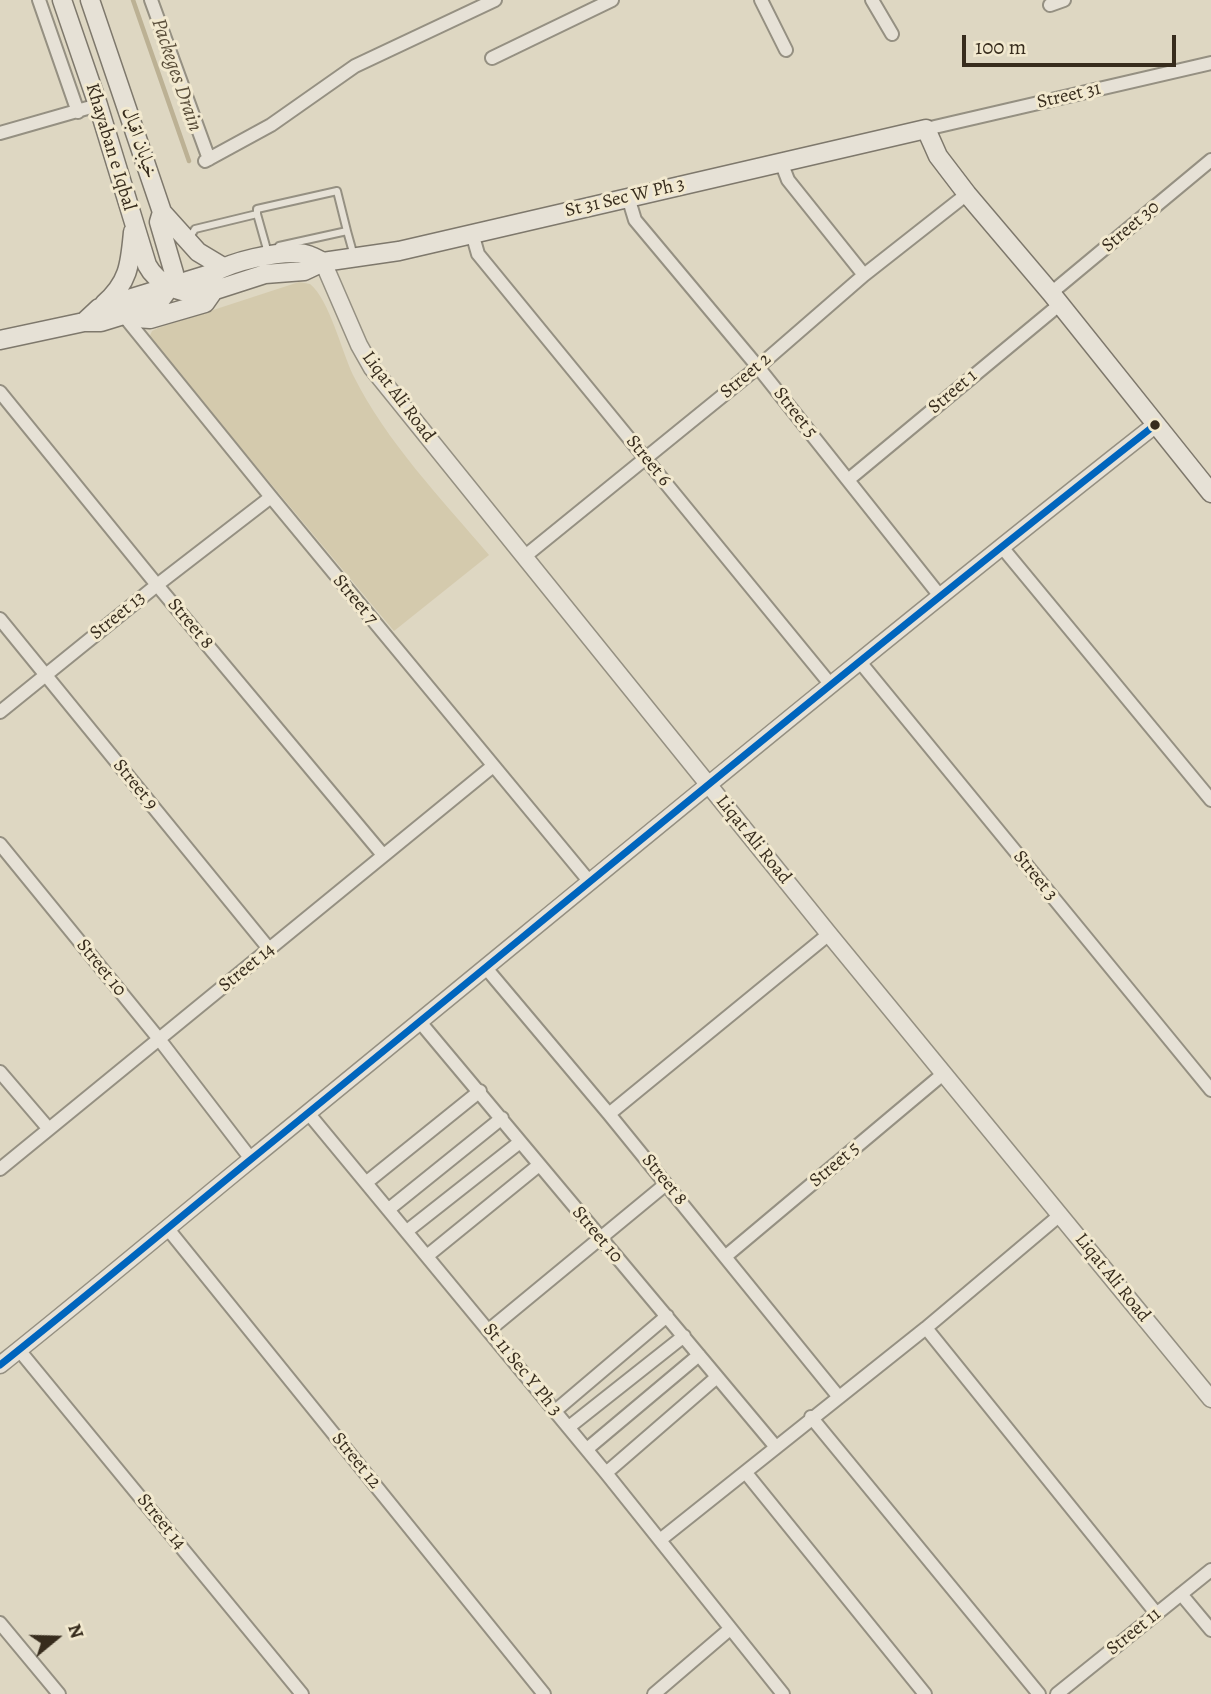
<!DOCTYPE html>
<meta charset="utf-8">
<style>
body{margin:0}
#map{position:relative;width:1211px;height:1694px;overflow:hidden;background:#ded7c2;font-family:Alegreya,serif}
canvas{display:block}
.north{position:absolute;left:21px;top:1603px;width:70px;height:70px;-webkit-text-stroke:5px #f2e9cf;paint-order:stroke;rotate:71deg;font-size:19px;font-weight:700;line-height:28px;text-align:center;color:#372c1d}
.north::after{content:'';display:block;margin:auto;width:24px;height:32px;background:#372c1d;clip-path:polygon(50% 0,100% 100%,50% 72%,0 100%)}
.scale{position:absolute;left:962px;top:35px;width:214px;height:32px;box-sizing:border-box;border:4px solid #372c1d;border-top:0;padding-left:9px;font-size:21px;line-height:24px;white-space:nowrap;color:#372c1d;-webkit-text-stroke:5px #f2e9cf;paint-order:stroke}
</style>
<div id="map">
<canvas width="1211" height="1694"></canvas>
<div class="north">N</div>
<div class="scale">100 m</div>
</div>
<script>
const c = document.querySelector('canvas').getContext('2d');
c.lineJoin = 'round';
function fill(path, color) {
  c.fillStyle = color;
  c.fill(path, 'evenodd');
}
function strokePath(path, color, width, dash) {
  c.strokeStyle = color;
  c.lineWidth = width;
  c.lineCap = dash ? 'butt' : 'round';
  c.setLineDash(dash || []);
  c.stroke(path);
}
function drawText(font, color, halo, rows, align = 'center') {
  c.font = font + ' Alegreya,Amiri,serif';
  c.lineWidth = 6;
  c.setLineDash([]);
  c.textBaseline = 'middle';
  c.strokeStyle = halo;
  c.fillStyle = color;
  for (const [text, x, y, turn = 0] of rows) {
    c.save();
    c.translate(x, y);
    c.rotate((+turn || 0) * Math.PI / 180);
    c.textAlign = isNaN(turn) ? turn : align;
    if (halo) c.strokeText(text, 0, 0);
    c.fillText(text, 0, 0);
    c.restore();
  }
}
fill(new Path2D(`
 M 299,282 L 310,284 C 329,299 342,352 353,375 C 387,443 441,498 489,555 L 394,631 L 149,338 L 152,331 L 158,328 Z`), '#d4caad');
strokePath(new Path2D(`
 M 133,0 L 189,161`), '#bcb194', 4.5);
const service = new Path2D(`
 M 257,214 L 257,209 L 337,191 L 347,231 L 279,246
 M 347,231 L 354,256
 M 190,237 L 195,229 L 257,214 L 268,253`);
const minor = new Path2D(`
 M 39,0 L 78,112
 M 151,0 L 209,159
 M 761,0 L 786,50
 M 872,0 L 892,34
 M 1050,5 L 1064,0
 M 492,58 L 612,0
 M 926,129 L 1211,63
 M 0,133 L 98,105
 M 205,161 L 271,125 L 355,66 L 495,0
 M 781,162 L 788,180 L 864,275
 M 628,197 L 635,220 L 758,367 L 940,596
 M 472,233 L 478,254 L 831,685
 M 1051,293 L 1211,160
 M 124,316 L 271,497 L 589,881
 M 0,392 L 157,585 L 383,855
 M 848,480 L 1059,305
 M 1001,546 L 1211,800
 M 524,557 L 758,367 L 864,275 L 967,194
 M 0,619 L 270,950
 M 860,662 L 1211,1090
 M 0,712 L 157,585 L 271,497
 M 0,844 L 159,1039 L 251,1159
 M 486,968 L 609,1114 L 838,1396
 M 420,1022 L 775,1446
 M 0,1072 L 48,1128
 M 309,1114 L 606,1473 L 783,1694
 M 609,1114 L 829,934
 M 0,1169 L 493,766
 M 367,1182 L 480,1091
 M 389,1209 L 502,1118
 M 168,1229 L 544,1694
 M 407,1231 L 520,1142
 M 427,1256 L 539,1165
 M 726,1256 L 943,1074
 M 926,1328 L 1156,1613
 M 489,1330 L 666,1184
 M 19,1350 L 302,1694
 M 555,1411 L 667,1316
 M 811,1417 L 1039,1694
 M 569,1427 L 684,1336
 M 587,1449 L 699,1355
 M 606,1473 L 717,1377
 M 746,1473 L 925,1694
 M 660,1540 L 926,1328 L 1060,1215
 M 1181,1594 L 1211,1630
 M 0,1623 L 59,1694
 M 654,1694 L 730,1629
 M 1057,1694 L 1211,1570`);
const tertiary = new Path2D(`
 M 323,262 L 359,345 L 372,368 L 829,934 L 1211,1399
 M 0,1365 C 84,1298 166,1229 249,1161 C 551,915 849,666 1155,425`);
const secondary = new Path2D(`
 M 62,0 L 98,105 L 147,265 C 157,284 181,294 203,294 L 265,274 L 304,271 L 323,262 L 399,251 L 926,129 L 938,156 L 967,194 L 1051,293 L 1211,493
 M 162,212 L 198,252 L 223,267
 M 104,304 C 129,282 130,264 133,232
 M 136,318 L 150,319 L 205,303 L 212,293
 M 84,322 L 99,308 L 213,273 C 233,261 274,252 298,253 C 307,253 315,258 323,262
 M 0,340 L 84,322 L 101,322 L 153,306 L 159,302 L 170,287 L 174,273 L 159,222 L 162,212 L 90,0`);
strokePath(service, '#959082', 10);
strokePath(minor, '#959082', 16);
strokePath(tertiary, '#959082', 19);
strokePath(secondary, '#7e786c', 21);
strokePath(service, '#e6e1d6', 6);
strokePath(minor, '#e6e1d6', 12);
strokePath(tertiary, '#e6e1d6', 16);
strokePath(secondary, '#e6e1d6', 18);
strokePath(new Path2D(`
 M 0,1365 C 84,1298 166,1229 249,1161 C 551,915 849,666 1155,425`), '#0065bd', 7);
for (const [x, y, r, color] of [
 [1155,425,6,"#372c1d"]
]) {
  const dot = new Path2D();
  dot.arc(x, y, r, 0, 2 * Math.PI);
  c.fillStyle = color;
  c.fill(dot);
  strokePath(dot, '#f2e9cf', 2.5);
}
drawText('19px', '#372c1d', '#f2e9cf', [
 ["Street 31",1069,96,-13],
 ["خیابان اقبال",139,143,71],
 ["Khayaban e Iqbal",110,147,73],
 ["St 31 Sec W Ph 3",625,198,-13],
 ["Street 30",1131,227,-40],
 ["Street 2",746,376,-40],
 ["Street 1",953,392,-40],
 ["Liqat Ali Road",398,397,53],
 ["Street 5",795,413,52],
 ["Street 6",648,461,51],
 ["Street 7",355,600,50],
 ["Street 13",118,616,-39],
 ["Street 8",190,624,50],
 ["Street 9",135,785,51],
 ["Liqat Ali Road",753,840,51],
 ["Street 3",1035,876,51],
 ["Street 10",101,968,51],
 ["Street 14",247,968,-39],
 ["Street 5",835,1165,-40],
 ["Street 8",664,1180,51],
 ["Street 10",597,1235,50],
 ["Liqat Ali Road",1112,1278,51],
 ["St 11 Sec Y Ph 3",522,1370,51],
 ["Street 12",356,1461,51],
 ["Street 14",161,1522,51],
 ["Street 11",1134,1632,-39]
]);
drawText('italic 21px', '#5b4f3b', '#f2e9cf', [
 ["Packeges Drain",176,75,71]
]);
</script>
